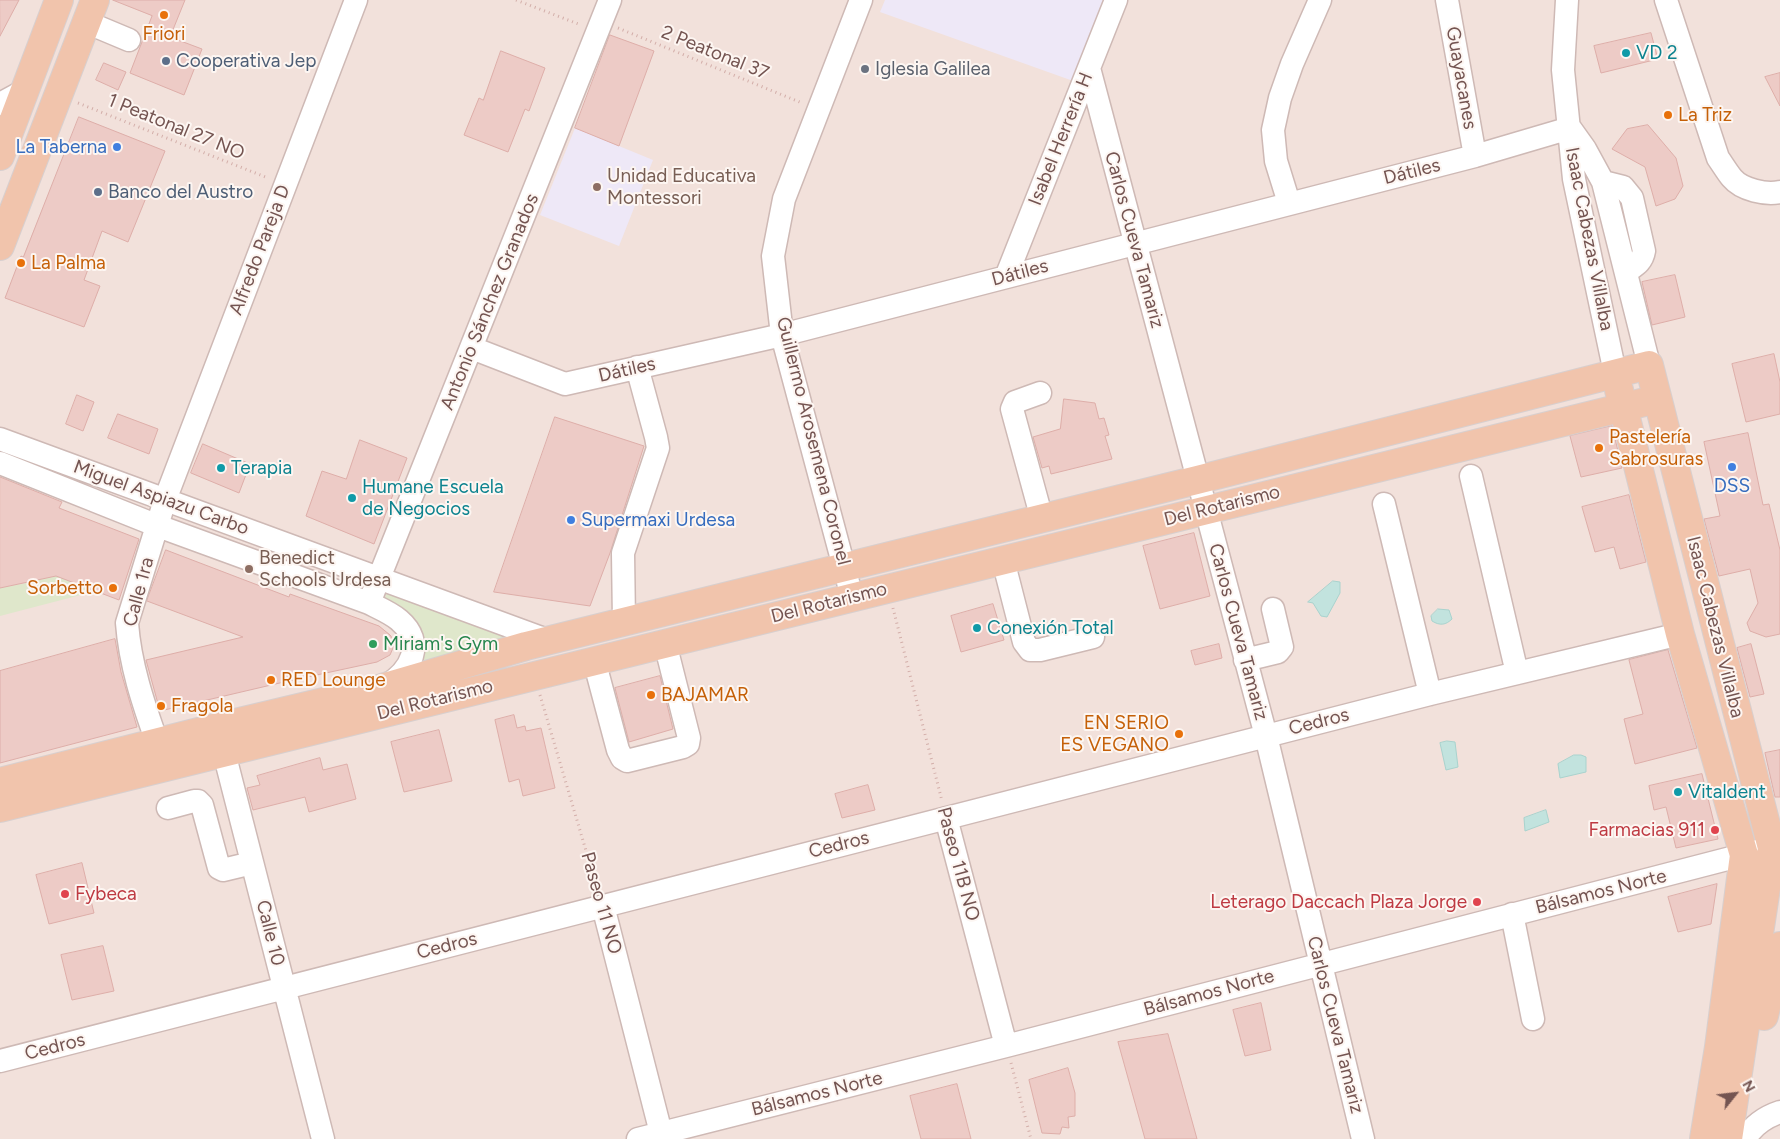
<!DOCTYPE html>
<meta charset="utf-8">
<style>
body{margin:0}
#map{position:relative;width:1780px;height:1139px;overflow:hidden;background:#fbf1ec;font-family:Figtree,sans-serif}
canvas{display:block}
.north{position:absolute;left:1710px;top:1069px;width:50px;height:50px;-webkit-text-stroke:4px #fdf6f2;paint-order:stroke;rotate:61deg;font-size:14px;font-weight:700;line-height:20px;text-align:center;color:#745451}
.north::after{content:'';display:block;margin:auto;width:18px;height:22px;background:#745451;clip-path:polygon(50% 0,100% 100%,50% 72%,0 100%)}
</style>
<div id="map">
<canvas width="1780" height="1139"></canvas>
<div class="north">N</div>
</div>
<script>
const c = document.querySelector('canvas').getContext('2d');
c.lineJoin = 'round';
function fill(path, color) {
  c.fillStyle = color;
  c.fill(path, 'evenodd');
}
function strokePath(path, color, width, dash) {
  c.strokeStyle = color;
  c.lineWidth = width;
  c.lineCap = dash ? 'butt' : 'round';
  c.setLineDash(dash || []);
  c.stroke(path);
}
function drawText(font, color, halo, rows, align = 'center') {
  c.font = font + ' Figtree,sans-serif';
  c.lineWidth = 4;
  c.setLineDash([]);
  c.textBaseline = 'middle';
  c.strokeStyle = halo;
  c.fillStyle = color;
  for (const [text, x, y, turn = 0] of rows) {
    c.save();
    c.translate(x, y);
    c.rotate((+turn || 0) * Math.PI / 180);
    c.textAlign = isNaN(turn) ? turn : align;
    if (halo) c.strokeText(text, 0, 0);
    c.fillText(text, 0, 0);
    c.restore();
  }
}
fill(new Path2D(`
 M 0,0 L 1780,0 L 1780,1139 L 0,1139 Z`), '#f2e1db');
fill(new Path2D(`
 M 885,0 L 1105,0 L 1076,82 L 880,12 Z
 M 575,128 L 653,160 L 619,246 L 540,215 Z`), '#eee8f7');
fill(new Path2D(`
 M 36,568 L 96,591 L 0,616 L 0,588 L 31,582 Z
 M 388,590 L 520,638 L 418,675 L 383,602 Z`), '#dfe7cb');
const water = new Path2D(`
 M 1333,581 L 1340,582 L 1340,593 L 1327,617 L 1321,616 L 1313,603 L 1308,602 Z
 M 1438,609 L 1449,610 L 1452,619 C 1446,625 1440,626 1432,621 L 1431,616 Z
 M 1447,741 L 1455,742 L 1458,767 L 1446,770 L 1440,743 Z
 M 1574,755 L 1581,755 L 1586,757 L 1586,772 L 1560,778 L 1558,764 Z
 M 1546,810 L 1549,822 L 1525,831 L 1524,818 Z`);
fill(water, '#c2e3de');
strokePath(water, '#a9d3ce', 1);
const building = new Path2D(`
 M 0,0 L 19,0 L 0,36 Z
 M 113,0 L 185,0 L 170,37 L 202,49 L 184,95 L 130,73 L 152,16 Z
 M 1651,33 L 1658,59 L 1601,73 L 1594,46 Z
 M 610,35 L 654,51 L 619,146 L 575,128 Z
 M 501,51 L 545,68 L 529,111 L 525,109 L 508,152 L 464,135 L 479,98 L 483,100 Z
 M 104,63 L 126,72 L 118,90 L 96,80 Z
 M 1780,73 L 1780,106 L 1765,77 Z
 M 79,117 L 165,151 L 128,242 L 102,231 L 84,280 L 100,286 L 84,327 L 5,298 L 21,256 L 23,257 Z
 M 1648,125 L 1676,158 L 1683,186 L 1675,199 L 1656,206 L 1645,167 L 1612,149 L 1627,129 Z
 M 1675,275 L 1685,317 L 1652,325 L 1642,282 Z
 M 1774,354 L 1780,382 L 1780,414 L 1746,422 L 1732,364 Z
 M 77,395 L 94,402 L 83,431 L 66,424 Z
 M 1064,399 L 1095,403 L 1099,419 L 1104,418 L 1109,435 L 1105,436 L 1112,459 L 1051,474 L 1049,466 L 1042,468 L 1033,437 L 1060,429 Z
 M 118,414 L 158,429 L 149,454 L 108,438 Z
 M 555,417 L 644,446 L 610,553 L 590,606 L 494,592 Z
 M 1612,426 L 1622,468 L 1581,477 L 1570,436 Z
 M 1748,433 L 1763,505 L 1769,504 L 1780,550 L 1780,634 L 1766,637 L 1750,631 L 1747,623 L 1758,603 L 1750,569 L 1719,576 L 1704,519 L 1720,516 L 1704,442 Z
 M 360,440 L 407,458 L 374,544 L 306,516 L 322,471 L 346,479 Z
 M 203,444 L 250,464 L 239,493 L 191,473 Z
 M 0,477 L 62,502 L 59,508 L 139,539 L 119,600 L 56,576 L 0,588 Z
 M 1629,495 L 1646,562 L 1620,569 L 1614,547 L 1595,552 L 1582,507 Z
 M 1194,533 L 1210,596 L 1160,609 L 1143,546 Z
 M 166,550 L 289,597 L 290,594 L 379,626 L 390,635 L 393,639 L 393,648 L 390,655 L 377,662 L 284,682 L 160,711 L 146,660 L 243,637 L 147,601 Z
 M 993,604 L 1004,640 L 961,652 L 951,616 Z
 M 115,639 L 121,672 L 137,727 L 0,763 L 0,671 Z
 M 1219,644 L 1222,658 L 1195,665 L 1191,651 Z
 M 1751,644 L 1764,694 L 1750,697 L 1737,648 Z
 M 1668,650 L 1697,748 L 1635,764 L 1624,719 L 1643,714 L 1629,660 Z
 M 660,676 L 673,729 L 629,742 L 615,688 Z
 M 514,715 L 517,728 L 525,726 L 526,731 L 541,728 L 555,788 L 523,796 L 519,779 L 509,782 L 495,720 Z
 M 439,730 L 452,781 L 404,792 L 391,742 Z
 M 1780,750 L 1780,797 L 1775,797 L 1765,753 Z
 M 320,758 L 323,770 L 347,764 L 356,799 L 309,812 L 305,797 L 253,810 L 247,788 L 260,785 L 257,776 Z
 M 1702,774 L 1718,839 L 1676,848 L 1666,807 L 1654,810 L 1649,786 Z
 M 868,785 L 875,810 L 842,818 L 835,794 Z
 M 82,863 L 94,913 L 49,924 L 36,875 Z
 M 1717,884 L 1711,924 L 1678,932 L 1668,897 Z
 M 103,946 L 114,991 L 72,1000 L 61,955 Z
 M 1261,1003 L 1271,1050 L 1245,1056 L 1233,1010 Z
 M 1168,1034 L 1197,1139 L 1145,1139 L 1118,1042 Z
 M 1068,1068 L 1075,1093 L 1075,1116 L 1068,1117 L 1069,1128 L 1062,1127 L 1060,1134 L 1042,1133 L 1029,1080 Z
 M 957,1084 L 971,1139 L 921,1139 L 910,1096 Z`);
fill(building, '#edcbc6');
strokePath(building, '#deaea9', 1);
const minor = new Path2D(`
 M 1447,0 L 1475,156
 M 1567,0 L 1563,70 L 1574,179 L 1615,373
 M 1666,0 L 1718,158 C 1723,165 1727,172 1732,178 C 1742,190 1766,195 1780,192
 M 86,22 L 129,40
 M 1089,68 L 1266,736 L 1363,1139
 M 0,104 L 24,91
 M 1570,128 L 1585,149 L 1603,182 L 1649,365
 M 1603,182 L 1623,187 L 1632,198 L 1644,251 C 1642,263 1634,266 1626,272
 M 1289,203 L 1276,161 L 1273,130 L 1280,98 L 1292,64 L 1320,0
 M 1006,277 L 1116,0
 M 472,348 L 565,384 L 782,335 L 1475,156 L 1570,128
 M 1040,393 L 1015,402 L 1012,409 L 1042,519
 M 0,439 L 547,640
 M 0,463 L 158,526 L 369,603 C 379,608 391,613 399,620 C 426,643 411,671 386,686
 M 1471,476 L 1517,673
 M 1384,504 L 1430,694
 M 1003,560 L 1024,642 L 1030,650 L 1040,650 L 1093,637
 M 852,597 L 782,335 L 773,256 L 784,199 L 861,0
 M 369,603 L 610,0
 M 624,622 L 623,553 L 658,448 L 656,437 L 637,367
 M 594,660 L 618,750 L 622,758 L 627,761 L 683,747 L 688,744 L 689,738 L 665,643
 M 1245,660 L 1278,652 L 1282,647 L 1273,609
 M 220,737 L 323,1139
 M 157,742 C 143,703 130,664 127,623 L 165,500 L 356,0
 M 168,808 L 194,801 L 198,801 L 202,805 L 219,868 L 223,870 L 252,863
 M 946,818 L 1006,1046
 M 603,906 L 661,1133
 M 1512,914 L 1533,1019
 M 0,1061 L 1430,694 L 1680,634
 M 638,1139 L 1006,1046 L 1758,851
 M 1745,1139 C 1753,1125 1765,1117 1780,1112`);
const major = new Path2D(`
 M 0,156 L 59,0
 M 0,246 L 95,0
 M 1619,390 L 1680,634 L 1744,855 L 1719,1047 L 1704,1139
 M 0,782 L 218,727 L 382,688 L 526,646 L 1197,480 L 1649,365 L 1772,848 L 1728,1139
 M 0,808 L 1657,399
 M 1764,1016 L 1780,946`);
strokePath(minor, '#ceb9b5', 25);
strokePath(major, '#d8cfce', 30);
strokePath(new Path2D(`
 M 516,0 L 581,25
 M 618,28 L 802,103
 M 78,103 L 268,178
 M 893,608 L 942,801
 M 540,695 L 597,888
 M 1011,1063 L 1031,1139`), '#d3aea9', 3, [1, 4]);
strokePath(minor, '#fff', 22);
strokePath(major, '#f1c4ac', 28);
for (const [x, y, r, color] of [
 [164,15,5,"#e8710a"],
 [1626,53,5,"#0f9aa8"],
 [166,61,5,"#5c6f8a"],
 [865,69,5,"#6b7280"],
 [1668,115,5,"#e8710a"],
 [117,147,5,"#3f7fe0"],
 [597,187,5,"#8d6e63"],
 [98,192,5,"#5c6f8a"],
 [21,263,5,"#e8710a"],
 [1599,448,5,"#e8710a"],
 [1732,467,5,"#3f7fe0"],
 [221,468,5,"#0f9aa8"],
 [352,498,5,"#0f9aa8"],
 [571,520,5,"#3f7fe0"],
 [249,569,5,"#8d6e63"],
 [113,588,5,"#e8710a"],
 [977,628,5,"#0f9aa8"],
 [373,644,5,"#2e9e5b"],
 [271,680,5,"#e8710a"],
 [651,695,5,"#e8710a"],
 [161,706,5,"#e8710a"],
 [1179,734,5,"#e8710a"],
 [1678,792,5,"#0f9aa8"],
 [1715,830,5,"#e0444e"],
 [65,894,5,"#e0444e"],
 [1477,902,5,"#e0444e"]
]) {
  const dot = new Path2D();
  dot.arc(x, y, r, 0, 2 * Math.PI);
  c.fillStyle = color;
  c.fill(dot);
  strokePath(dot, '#fdf6f2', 2);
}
drawText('19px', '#c56008', '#fdf6f2', [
 ["Friori",164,34,"center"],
 ["La Triz",1678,115],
 ["La Palma",31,263],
 ["Pastelería",1609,437],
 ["Sabrosuras",1609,459],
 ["Sorbetto",103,588,"right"],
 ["RED Lounge",281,680],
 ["BAJAMAR",661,695],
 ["Fragola",171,706],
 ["EN SERIO",1169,723,"right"],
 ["ES VEGANO",1169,745,"right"]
], 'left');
drawText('19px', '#745451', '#fdf6f2', [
 ["2 Peatonal 37",715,53,22],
 ["Guayacanes",1461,78,80],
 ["1 Peatonal 27 NO",176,127,22],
 ["Isabel Herrería H",1061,139,-68],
 ["Dátiles",1412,172,-14],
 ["Isaac Cabezas Villalba",1589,239,79],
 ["Carlos Cueva Tamariz",1134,240,75],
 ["Alfredo Pareja D",260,250,-69],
 ["Dátiles",1020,273,-15],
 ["Antonio Sánchez Granados",490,302,-68],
 ["Dátiles",627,370,-13],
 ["Guillermo Arosemena Coronel",813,441,76],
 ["Miguel Aspiazu Carbo",161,498,20],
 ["Del Rotarismo",1222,506,-14],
 ["Calle 1ra",139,592,-75],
 ["Del Rotarismo",829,603,-14],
 ["Isaac Cabezas Villalba",1715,627,76],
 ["Carlos Cueva Tamariz",1238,632,75],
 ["Del Rotarismo",435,700,-14],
 ["Cedros",1319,722,-14],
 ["Cedros",839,845,-14],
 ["Paseo 11B NO",958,864,75],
 ["Bálsamos Norte",1601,892,-14],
 ["Paseo 11 NO",601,903,74],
 ["Calle 10",270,933,76],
 ["Cedros",447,946,-14],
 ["Bálsamos Norte",1209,993,-15],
 ["Carlos Cueva Tamariz",1335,1025,76],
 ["Cedros",55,1047,-14],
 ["Bálsamos Norte",817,1094,-14]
]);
drawText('19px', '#0d838f', '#fdf6f2', [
 ["VD 2",1636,53],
 ["Terapia",231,468],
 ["Humane Escuela",362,487],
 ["de Negocios",362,509],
 ["Conexión Total",987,628],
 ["Vitaldent",1688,792]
], 'left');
drawText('19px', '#4e5e75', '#fdf6f2', [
 ["Cooperativa Jep",176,61],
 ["Banco del Austro",108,192]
], 'left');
drawText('19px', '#5b616d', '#fdf6f2', [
 ["Iglesia Galilea",875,69]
], 'left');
drawText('19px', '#366cbe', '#fdf6f2', [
 ["La Taberna",107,147],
 ["DSS",1732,486,"center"],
 ["Supermaxi Urdesa",581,520,"left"]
], 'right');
drawText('19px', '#785e54', '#fdf6f2', [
 ["Unidad Educativa",607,176],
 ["Montessori",607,198],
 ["Benedict",259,558],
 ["Schools Urdesa",259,580]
], 'left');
drawText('19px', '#27864d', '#fdf6f2', [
 ["Miriam's Gym",383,644]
], 'left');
drawText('19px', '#be3a42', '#fdf6f2', [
 ["Farmacias 911",1705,830],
 ["Fybeca",75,894,"left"],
 ["Leterago Daccach Plaza Jorge",1467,902]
], 'right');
</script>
